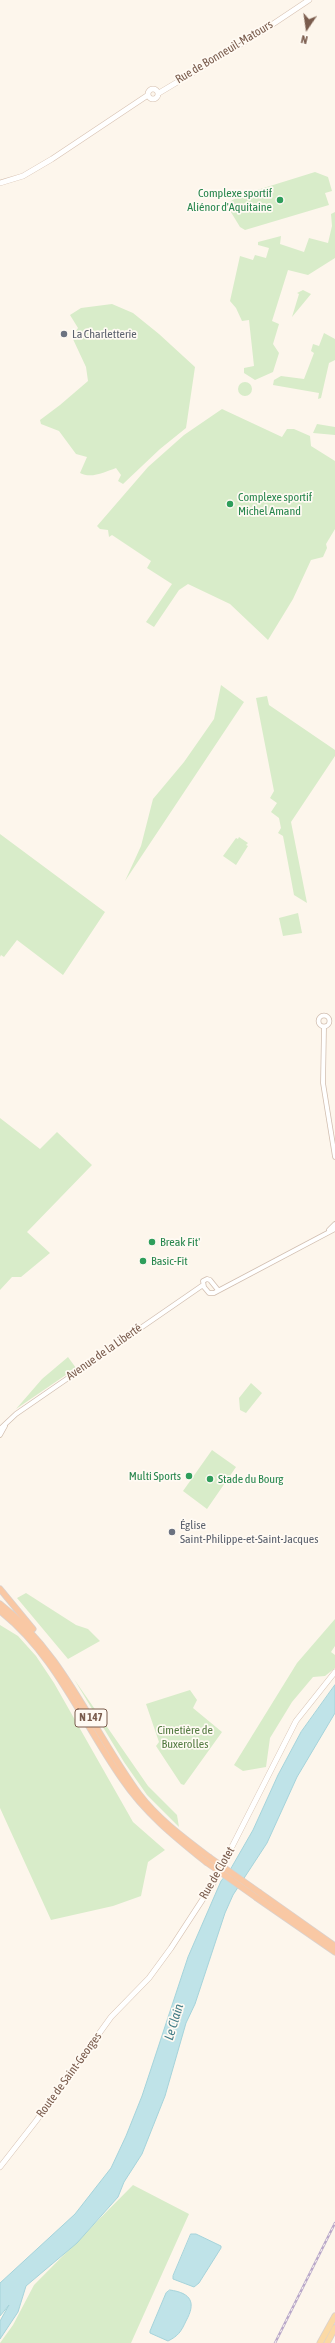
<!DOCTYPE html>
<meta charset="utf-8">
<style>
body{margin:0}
#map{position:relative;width:335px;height:2343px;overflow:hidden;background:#fdf6ec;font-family:"Asap Condensed",sans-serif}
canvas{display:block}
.north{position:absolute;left:287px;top:8px;width:40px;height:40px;-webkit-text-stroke:3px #fffaf3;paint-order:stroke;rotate:193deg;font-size:11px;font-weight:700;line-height:16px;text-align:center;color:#7a5c4d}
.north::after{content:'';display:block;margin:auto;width:14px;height:18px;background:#7a5c4d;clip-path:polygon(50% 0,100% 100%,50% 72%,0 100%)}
</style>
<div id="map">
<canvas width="335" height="2343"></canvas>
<div class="north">N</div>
</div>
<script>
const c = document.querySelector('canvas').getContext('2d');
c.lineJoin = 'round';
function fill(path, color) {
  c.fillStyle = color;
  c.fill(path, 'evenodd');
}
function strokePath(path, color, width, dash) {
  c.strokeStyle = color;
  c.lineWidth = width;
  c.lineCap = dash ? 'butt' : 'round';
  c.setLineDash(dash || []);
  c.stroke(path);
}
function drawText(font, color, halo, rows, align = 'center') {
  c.font = font + ' "Asap Condensed",sans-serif';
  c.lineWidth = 3.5;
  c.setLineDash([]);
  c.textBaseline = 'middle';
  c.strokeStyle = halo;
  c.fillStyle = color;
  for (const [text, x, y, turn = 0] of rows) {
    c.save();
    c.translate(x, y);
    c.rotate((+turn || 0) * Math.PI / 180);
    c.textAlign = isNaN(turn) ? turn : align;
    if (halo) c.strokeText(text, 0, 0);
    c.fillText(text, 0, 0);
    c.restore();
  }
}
fill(new Path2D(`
 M 315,172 L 328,177 L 332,191 L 325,193 L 329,205 L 245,230 L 240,227 L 226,204 L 241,195 Z
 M 335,212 L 335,258 L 308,275 L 288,270 L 272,321 L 279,324 L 273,344 L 279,353 L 273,372 L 255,380 L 244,373 L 244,368 L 254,366 L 249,320 L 242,321 L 236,308 L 230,301 L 240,256 L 253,260 L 255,255 L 266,258 L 269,248 L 258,245 L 258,242 L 281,236 L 280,244 L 304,252 L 309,238 L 328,243 L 332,226 L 331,214 Z
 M 303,290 L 311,294 L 292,317 L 299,294 L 297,293 Z
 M 112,304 L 133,313 L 159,334 L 195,367 L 186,428 L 160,449 L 123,484 L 118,481 L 121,475 L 116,468 C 105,472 91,479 80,473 L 87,457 L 76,454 L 59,431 L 41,424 L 40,420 L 60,405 L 88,381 L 86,367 L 72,337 L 78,328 L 70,315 L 81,308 Z
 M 324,333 L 335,339 L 335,360 L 329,363 L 321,398 L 318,399 L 319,393 L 273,385 L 274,380 L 281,376 L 304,379 L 314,353 L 311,351 L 313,344 L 319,346 Z
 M238 389a7 7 0 1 1 14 0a7 7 0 1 1-14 0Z
 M 222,409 L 282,437 L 287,429 L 294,429 L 310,436 L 311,446 L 335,461 L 335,529 L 326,544 L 327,548 L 323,557 L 311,560 L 293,599 L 268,640 L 230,604 L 188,584 L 179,590 L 154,627 L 146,622 L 172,584 L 147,568 L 151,561 L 112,535 L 109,537 L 108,530 L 100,529 L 97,526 L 148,467 L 184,435 Z
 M 317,424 L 335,427 L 335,435 L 313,433 Z
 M 221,685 L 244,702 L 125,881 L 141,846 L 153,799 L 184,762 L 214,719 Z
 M 267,696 L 269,705 L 335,750 L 335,756 L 291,822 L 307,903 L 294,895 L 283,836 L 278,833 L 281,828 L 279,818 L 271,812 L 277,803 L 270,798 L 274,791 L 256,698 Z
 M 0,834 L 105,912 L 63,975 L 17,940 L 4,957 L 1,955 L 0,957 Z
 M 239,837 L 248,843 L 246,845 L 248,846 L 236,865 L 223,856 L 236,838 L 238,839 Z
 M 298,913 L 302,933 L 283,936 L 279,918 Z
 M 0,1118 L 40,1149 L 57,1132 L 92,1165 L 27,1232 L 50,1253 L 21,1277 L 12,1277 L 0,1290 Z
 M 68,1357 L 76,1368 L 16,1409 L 42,1379 Z
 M 251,1383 L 262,1393 L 246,1413 L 240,1410 L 239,1398 Z
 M 212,1450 L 236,1467 L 207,1509 L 183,1491 Z
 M 26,1593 L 76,1625 L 88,1629 L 100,1641 L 68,1659 L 17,1598 Z
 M 335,1619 L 335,1646 L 331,1652 L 335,1655 L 335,1668 L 325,1676 L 313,1677 L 292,1702 L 270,1738 L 266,1767 L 243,1771 L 234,1765 L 297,1663 Z
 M 0,1625 L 18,1636 L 36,1656 L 54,1683 L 133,1822 L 165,1850 L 148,1862 L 141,1896 L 113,1906 L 51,1920 L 0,1808 Z
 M 74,1679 L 148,1786 L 177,1815 L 179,1827 L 147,1795 L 124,1762 Z
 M 190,1690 L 197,1700 L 193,1708 L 222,1732 L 184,1785 L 181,1784 L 156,1746 L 159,1742 L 146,1704 Z
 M 133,2185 L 189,2214 L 131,2343 L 0,2343 L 13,2325 L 34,2285 Z`), '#d8ecc9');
const water = new Path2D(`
 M 335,1685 L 335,1713 L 297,1777 L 267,1843 L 233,1895 L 225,1913 L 195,2004 L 186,2023 L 165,2096 L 142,2154 L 124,2182 L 118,2197 L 77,2243 L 26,2286 L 18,2312 L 0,2339 L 0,2321 L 9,2305 L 0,2316 L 0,2283 L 75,2214 L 111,2168 L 126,2136 L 142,2096 L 188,1957 L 221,1881 L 230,1870 L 253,1830 L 278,1775 L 301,1732 Z
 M 191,2234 L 196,2234 L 221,2246 L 221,2248 L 199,2283 L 194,2287 L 173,2279 L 173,2276 Z
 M 170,2290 C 192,2293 196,2303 186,2321 C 181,2332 178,2336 168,2341 L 150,2333 L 150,2331 L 166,2293 Z`);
fill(water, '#bfe3e8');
strokePath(water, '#a5d3da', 1);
const tertiary = new Path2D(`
 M318.5 1021a5.5 5.5 0 1 1 11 0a5.5 5.5 0 1 1-11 0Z
 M 324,1027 L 323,1083 L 335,1157
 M 329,1230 L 335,1224
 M 218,1290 L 210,1280 L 207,1279 L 203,1281 L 204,1287 L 209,1293 L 214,1293 L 335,1229
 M 0,1429 L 16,1414 L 203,1285
 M 0,1435 L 5,1426`);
const secondary = new Path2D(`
 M148 94a5 5 0 1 1 10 0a5 5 0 1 1-10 0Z
 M 159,93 L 261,32 L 309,0
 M 0,183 L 23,176 L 52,159 L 148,95
 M 0,2167 L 36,2121 L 111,2017 L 149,1978 L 171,1948 L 214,1882 L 296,1721 L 335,1672`);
const primary = new Path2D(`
 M 320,2343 L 335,2316
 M 327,2343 L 335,2328`);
const trunk = new Path2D(`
 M 0,1589 L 33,1629
 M 0,1604 C 64,1654 92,1730 139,1794 C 158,1819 184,1838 209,1857
 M 0,1611 C 56,1655 82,1722 122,1779 C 145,1813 175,1837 206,1862
 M 260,1893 L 335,1946
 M 257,1898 L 335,1952`);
strokePath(tertiary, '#d1beb0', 5.5);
strokePath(secondary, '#d6c0b0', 6);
strokePath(primary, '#dad1cd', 7);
strokePath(trunk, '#dad1cd', 7);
strokePath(tertiary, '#fff', 4);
strokePath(secondary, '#fff', 5);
strokePath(primary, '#fbd9a5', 5.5);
strokePath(trunk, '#f9c8a4', 5.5);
const rail = new Path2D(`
 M 275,2343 L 335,2223`);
strokePath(rail, '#b9a8c9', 2.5);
strokePath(rail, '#fffaf3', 1, [3]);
const trunkBridge = new Path2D(`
 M 209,1857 L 260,1893
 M 206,1862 L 257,1898`);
strokePath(trunkBridge, '#dad1cd', 7, []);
strokePath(trunkBridge, '#f9c8a4', 5.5);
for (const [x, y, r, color] of [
 [280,200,4,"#2e9e5b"],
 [64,334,4,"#6b7280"],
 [230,504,4,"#2e9e5b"],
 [152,1242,4,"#2e9e5b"],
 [143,1261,4,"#2e9e5b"],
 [189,1476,4,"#2e9e5b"],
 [210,1479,4,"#2e9e5b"],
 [172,1532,4,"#6b7280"]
]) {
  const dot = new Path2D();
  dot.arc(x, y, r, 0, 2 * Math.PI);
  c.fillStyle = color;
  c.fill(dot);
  strokePath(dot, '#fffaf3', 1.5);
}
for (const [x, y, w] of [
 [91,1718,32]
]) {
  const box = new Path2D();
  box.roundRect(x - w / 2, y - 9, w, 18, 3);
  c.fillStyle = '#fffaf3';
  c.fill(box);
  strokePath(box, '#7a5c4d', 1);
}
drawText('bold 11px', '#7a5c4d', null, [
 ["N 147",91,1718]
]);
drawText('12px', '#7a5c4d', '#fffaf3', [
 ["Rue de Bonneuil-Matours",224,52,-31],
 ["Avenue de la Liberté",104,1352,-35],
 ["Rue de Clotet",217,1873,-60],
 ["Route de Saint-Georges",69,2075,-54]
]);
drawText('12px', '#27864d', '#fffaf3', [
 ["Complexe sportif",272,193,"right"],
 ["Aliénor d'Aquitaine",272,207,"right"],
 ["Complexe sportif",238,497],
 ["Michel Amand",238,511],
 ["Break Fit'",160,1242],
 ["Basic-Fit",151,1261],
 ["Multi Sports",181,1476,"right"],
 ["Stade du Bourg",218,1479]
], 'left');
drawText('12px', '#5b616d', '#fffaf3', [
 ["La Charletterie",72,334],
 ["Église",180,1525],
 ["Saint-Philippe-et-Saint-Jacques",180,1539]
], 'left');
drawText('12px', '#537a41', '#fffaf3', [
 ["Cimetière de",185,1730],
 ["Buxerolles",185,1744]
]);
drawText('italic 13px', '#437c86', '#fffaf3', [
 ["Le Clain",174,2022,-73]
]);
</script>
